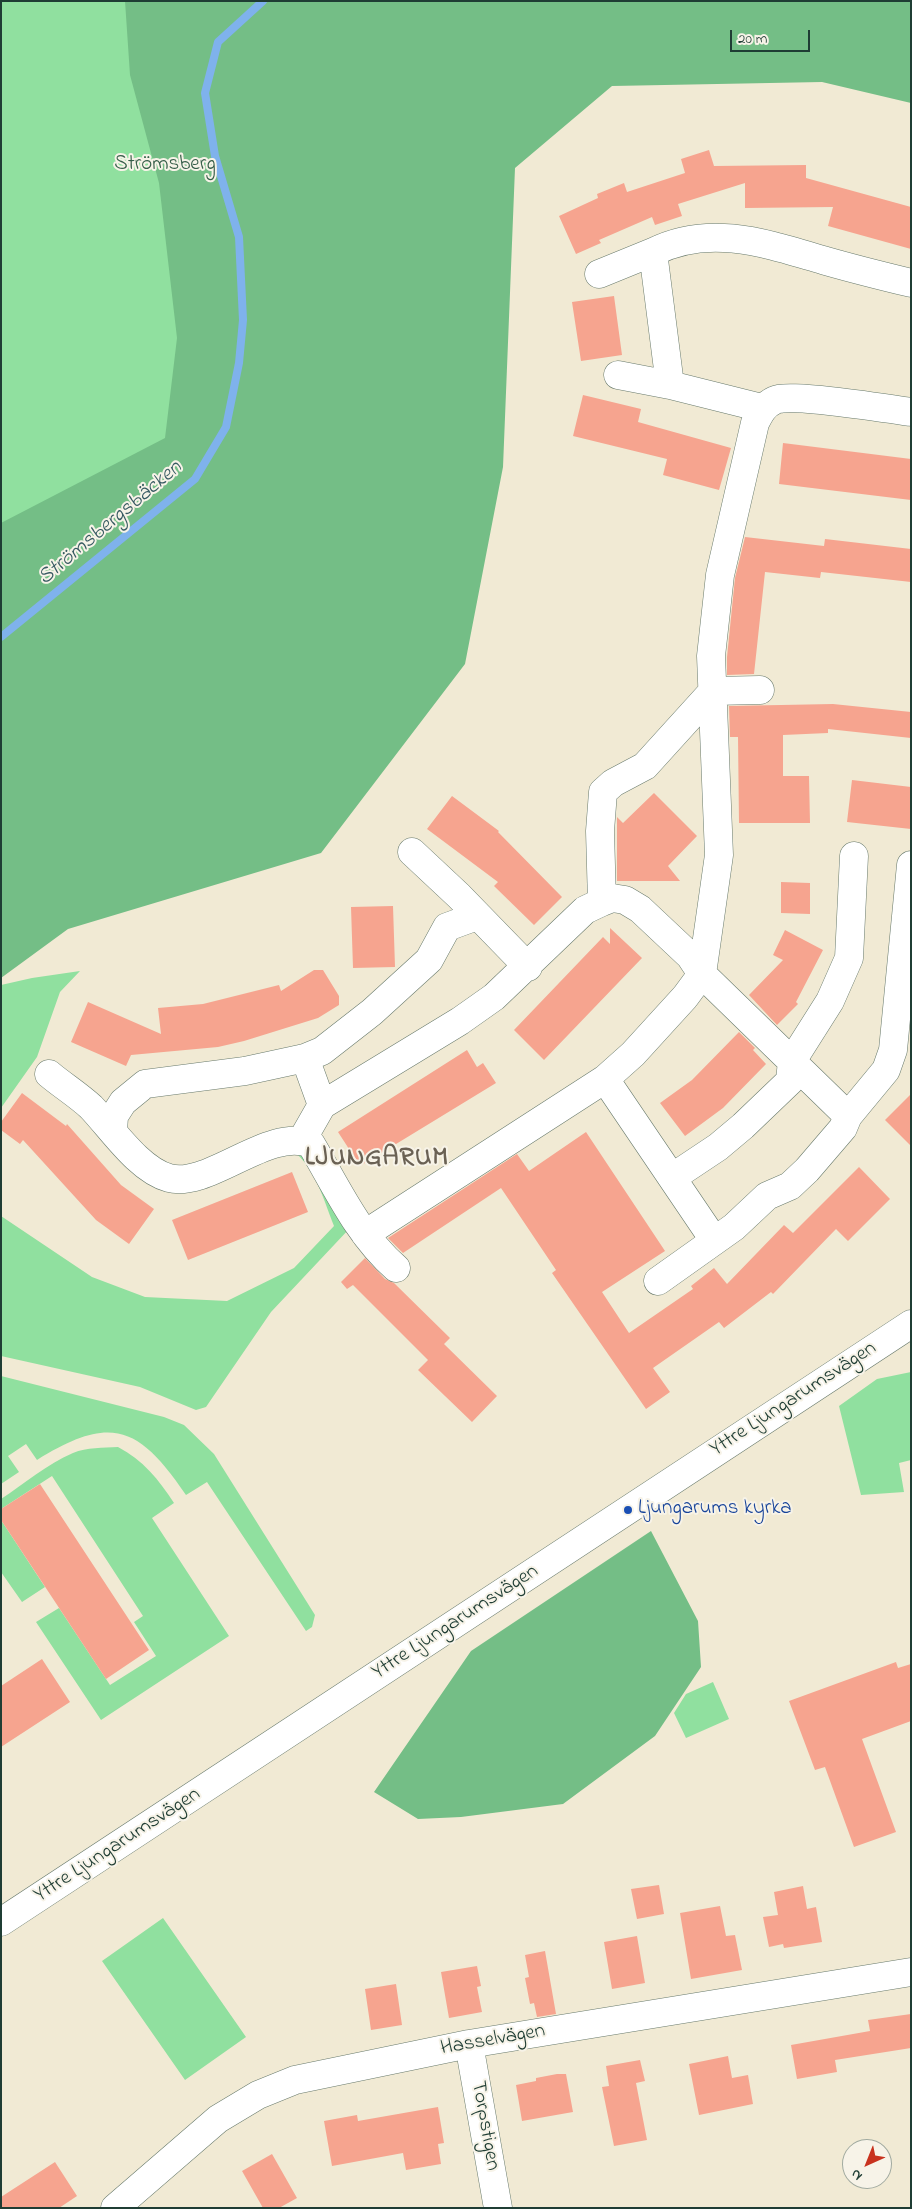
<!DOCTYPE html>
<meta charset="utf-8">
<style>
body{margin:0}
#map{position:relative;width:912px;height:2209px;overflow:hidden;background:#f1ead4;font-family:"Indie Flower",sans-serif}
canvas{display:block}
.frame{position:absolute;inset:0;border:2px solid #1f3d34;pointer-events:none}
.north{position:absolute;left:842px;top:2139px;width:50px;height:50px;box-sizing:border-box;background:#f7f3e8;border:1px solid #a1aaa0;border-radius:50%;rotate:224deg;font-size:14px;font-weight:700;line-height:20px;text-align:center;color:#1f3d34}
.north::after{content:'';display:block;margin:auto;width:18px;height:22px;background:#c8321e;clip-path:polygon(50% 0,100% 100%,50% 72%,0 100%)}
.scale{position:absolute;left:730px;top:30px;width:80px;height:22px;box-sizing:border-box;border:2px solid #1f3d34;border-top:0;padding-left:6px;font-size:15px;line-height:18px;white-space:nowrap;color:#1f3d34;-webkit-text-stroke:4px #f7f3e8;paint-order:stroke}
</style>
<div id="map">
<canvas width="912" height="2209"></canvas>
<div class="frame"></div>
<div class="north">N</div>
<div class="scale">20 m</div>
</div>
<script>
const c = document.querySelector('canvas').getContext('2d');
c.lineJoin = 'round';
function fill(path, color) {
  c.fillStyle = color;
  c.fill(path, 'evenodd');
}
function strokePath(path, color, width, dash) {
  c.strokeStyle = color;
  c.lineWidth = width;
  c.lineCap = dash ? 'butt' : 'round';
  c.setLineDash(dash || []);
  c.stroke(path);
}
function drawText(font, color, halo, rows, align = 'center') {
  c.font = font + ' "Indie Flower",sans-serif';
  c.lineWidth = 4;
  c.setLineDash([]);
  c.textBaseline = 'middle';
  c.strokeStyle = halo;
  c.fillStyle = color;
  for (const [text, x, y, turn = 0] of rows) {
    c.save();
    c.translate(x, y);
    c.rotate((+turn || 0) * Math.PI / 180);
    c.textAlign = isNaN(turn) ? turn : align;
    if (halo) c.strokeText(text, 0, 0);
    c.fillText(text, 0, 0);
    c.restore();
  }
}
fill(new Path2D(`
 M 1,1 L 375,1 L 182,639 L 1,744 Z
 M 80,971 L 60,992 L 37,1057 L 1,1108 L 1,985 L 32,978 Z
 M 297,1148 L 350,1228 L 271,1312 L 206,1407 L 196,1410 L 140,1387 L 1,1356 L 1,1216 L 92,1277 L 145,1297 L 227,1301 L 294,1268 L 334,1226 C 324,1201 317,1173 297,1154 Z
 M 911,1372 L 911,1460 L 899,1463 L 904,1492 L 861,1495 L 839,1406 L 877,1379 Z
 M 1,1376 L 164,1417 L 184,1425 L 214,1454 L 315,1615 L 312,1627 L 306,1631 L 207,1482 L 186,1495 C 139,1426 111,1414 37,1460 L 26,1444 L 8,1456 L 19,1472 L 1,1484 Z
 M 118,1447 C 143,1460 159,1480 174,1503 L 152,1518 L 229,1636 L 101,1720 L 36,1622 L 59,1608 L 110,1685 L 156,1656 L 134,1622 L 143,1616 L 52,1476 L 1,1509 L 1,1499 C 24,1484 47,1464 73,1453 C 87,1447 103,1448 118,1447 Z
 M 1,1520 L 45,1587 L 22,1602 L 1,1572 Z
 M 713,1682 L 729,1719 L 686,1738 L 674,1713 L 686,1694 Z
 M 163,1918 L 246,2037 L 185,2080 L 102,1961 Z`), '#90e09f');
fill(new Path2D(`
 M 125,1 L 911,1 L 911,103 L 822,82 L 612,86 L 515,168 L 503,467 L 465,664 L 321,853 L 68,929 L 1,978 L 1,523 L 165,438 L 177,338 L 159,183 L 130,75 Z
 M 651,1531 L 698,1621 L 701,1667 L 655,1736 L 563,1804 L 461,1817 L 418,1819 L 374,1792 L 471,1651 Z`), '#74be86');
strokePath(new Path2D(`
 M 1,637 L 195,479 L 226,427 L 239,363 L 243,320 L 239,237 L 215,156 L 205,93 L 218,42 L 263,1`), '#7fb2ec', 8);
fill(new Path2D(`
 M 709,150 L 714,166 L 806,165 L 806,178 L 911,207 L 911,249 L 828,226 L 833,207 L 745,208 L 745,183 L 678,204 L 682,216 L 655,225 L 652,217 L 599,240 L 601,243 L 576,254 L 559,216 L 598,198 L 597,194 L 624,183 L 627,192 L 685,173 L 681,159 Z
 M 614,296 L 622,355 L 581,361 L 572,302 Z
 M 583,395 L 641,409 L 638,422 L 731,448 L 719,490 L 663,475 L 667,459 L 573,436 Z
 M 783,443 L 911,459 L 911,500 L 779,484 Z
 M 745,537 L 824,546 L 825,539 L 911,549 L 911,582 L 821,572 L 820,578 L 765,572 L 754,674 L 727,675 L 727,657 L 735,578 Z
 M 833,704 L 911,712 L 911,738 L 828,729 L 828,733 L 783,735 L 783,776 L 809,776 L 810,823 L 739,823 L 738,737 L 730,737 L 729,706 Z
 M 852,780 L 911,787 L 911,829 L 847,822 Z
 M 654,793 L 697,836 L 668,866 L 680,881 L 617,881 L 617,817 L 623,823 Z
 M 452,796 L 499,831 L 498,832 L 562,897 L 534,925 L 494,886 L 498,882 L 427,829 Z
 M 781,882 L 810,883 L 810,914 L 781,913 Z
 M 393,906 L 395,967 L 353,968 L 351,907 Z
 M 610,928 L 642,958 L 544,1060 L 514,1030 L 603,937 L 610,944 Z
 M 785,930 L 823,950 L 796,1002 L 798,1004 L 777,1025 L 749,995 L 783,960 L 773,955 Z
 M 314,970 L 323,970 L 339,996 L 339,1005 L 318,1018 L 244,1041 L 218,1047 L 131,1055 L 126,1066 L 71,1042 L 88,1002 L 161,1034 L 158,1008 L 203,1004 L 279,985 L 281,991 Z
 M 739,1032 L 755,1048 L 753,1050 L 766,1064 L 723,1108 L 685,1136 L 660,1103 L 692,1080 Z
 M 467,1050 L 477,1067 L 483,1063 L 496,1083 L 360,1166 L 338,1132 Z
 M 22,1093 L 66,1126 L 67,1124 L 121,1185 L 154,1209 L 129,1244 L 96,1220 L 23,1140 L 20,1144 L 1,1130 L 1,1122 Z
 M 911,1094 L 911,1146 L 885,1120 Z
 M 586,1132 L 665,1251 L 602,1292 L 629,1333 L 693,1289 L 691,1286 L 714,1268 L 727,1284 L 784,1225 L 793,1233 L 859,1167 L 890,1199 L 848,1241 L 836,1229 L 773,1294 L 771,1292 L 724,1328 L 719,1322 L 653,1368 L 670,1392 L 646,1409 L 552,1273 L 556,1270 L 501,1188 L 403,1253 L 388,1238 L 517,1154 L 529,1171 Z
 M 292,1172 L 308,1212 L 188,1260 L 172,1220 Z
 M 365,1258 L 385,1279 L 394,1283 L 450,1338 L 444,1344 L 497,1396 L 472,1422 L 418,1370 L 428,1360 L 353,1285 L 347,1289 L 341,1282 Z
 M 40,1484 L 149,1650 L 106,1679 L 1,1520 L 1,1509 Z
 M 42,1659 L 70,1702 L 1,1747 L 1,1686 Z
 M 896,1662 L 898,1668 L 911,1664 L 911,1721 L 862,1739 L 896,1832 L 854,1847 L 825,1767 L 815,1770 L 789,1701 Z
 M 659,1885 L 664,1914 L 637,1919 L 631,1889 Z
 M 803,1886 L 807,1909 L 816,1907 L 822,1942 L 784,1948 L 783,1944 L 769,1947 L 763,1917 L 778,1915 L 774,1892 Z
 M 720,1906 L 726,1936 L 735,1935 L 742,1970 L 691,1979 L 680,1913 Z
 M 637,1936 L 645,1983 L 612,1989 L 604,1942 Z
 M 545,1951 L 556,2014 L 537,2017 L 534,2003 L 530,2004 L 525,1978 L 529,1977 L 525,1955 Z
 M 477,1966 L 481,1986 L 477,1987 L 482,2012 L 449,2018 L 441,1972 Z
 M 396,1984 L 402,2025 L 371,2030 L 365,1989 Z
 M 911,2014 L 911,2048 L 835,2060 L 837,2072 L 797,2079 L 791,2045 L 870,2031 L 868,2020 Z
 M 728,2056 L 732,2078 L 748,2075 L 753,2104 L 699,2115 L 689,2064 Z
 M 640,2060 L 645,2081 L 636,2083 L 647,2140 L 614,2146 L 602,2087 L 609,2086 L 606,2066 Z
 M 557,2074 L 566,2074 L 573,2112 L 522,2121 L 516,2085 L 536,2081 L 536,2078 Z
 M 438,2107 L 444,2143 L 438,2144 L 441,2164 L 406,2170 L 403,2153 L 332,2166 L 324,2121 L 357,2115 L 358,2121 Z
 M 272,2154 L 297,2198 L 279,2208 L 263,2208 L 242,2171 Z
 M 55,2162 L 77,2196 L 59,2208 L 1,2208 L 1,2197 Z`), '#f6a48f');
const minor = new Path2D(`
 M 599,274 L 653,252
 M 618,375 L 670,385 L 762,408
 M 670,385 L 653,252 C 710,223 768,244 826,261 C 854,269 882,276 911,283
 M 412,852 L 459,896 L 528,967
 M 602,902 L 600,831 L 603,792 L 613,783 L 645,766 L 713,691 L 760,690
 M 305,1058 L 322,1105
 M 49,1074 C 62,1085 78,1095 91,1107 C 112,1129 139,1170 169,1178 C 209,1189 269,1126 311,1144 C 336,1186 358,1235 396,1268
 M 605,1079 L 714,1240
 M 113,1132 L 114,1116 L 123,1102 L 145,1084 L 245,1071 L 305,1058 L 322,1051 L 372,1012 L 429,960 L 447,927 L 477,916
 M 302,1140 L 322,1105 L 460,1021 L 494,997 L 585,910 L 602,902 L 612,898 L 625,900 L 640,909 L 690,956 L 702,974 L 848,1116
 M 673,1177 L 718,1147 L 743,1126 L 790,1081 L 792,1061 L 830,1001 L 849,958 L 854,856
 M 365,1234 L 605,1079 L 633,1054 L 685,997 L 702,974 L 719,855 L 711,656 L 720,575 L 755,423 C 760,413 764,405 775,400 C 788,393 890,409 911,412
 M 658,1281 L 734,1227 L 767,1196 L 790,1186 L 807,1170 L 843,1128 L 848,1116 L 886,1070 L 893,1050 L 911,865
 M 1,1922 L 911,1324
 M 469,2044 L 498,2208
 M 115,2208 L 218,2119 L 258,2095 L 295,2080 L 469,2044 L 911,1972`);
strokePath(minor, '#687a6c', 29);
strokePath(minor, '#fff', 28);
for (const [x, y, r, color] of [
 [628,1510,5,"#1a4fb4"]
]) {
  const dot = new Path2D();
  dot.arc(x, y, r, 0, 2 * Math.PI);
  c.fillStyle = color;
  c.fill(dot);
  strokePath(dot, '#f7f3e8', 2);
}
drawText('21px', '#365e49', '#f7f3e8', [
 ["Strömsberg",165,166]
]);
drawText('21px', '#1f3d34', '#f7f3e8', [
 ["Yttre Ljungarumsvägen",794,1400,-33],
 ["Yttre Ljungarumsvägen",456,1623,-33],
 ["Yttre Ljungarumsvägen",118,1846,-33],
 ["Hasselvägen",493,2041,-10],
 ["Torpstigen",484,2126,80]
]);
drawText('21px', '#164399', '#f7f3e8', [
 ["Ljungarums kyrka",638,1510]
], 'left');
drawText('italic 22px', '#375a62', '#f7f3e8', [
 ["Strömsbergsbäcken",111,524,-40]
]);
c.letterSpacing = '1px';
drawText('bold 26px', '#6a6154', '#f7f3e8', [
 ["LJUNGARUM",377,1160]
]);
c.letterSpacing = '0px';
</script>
